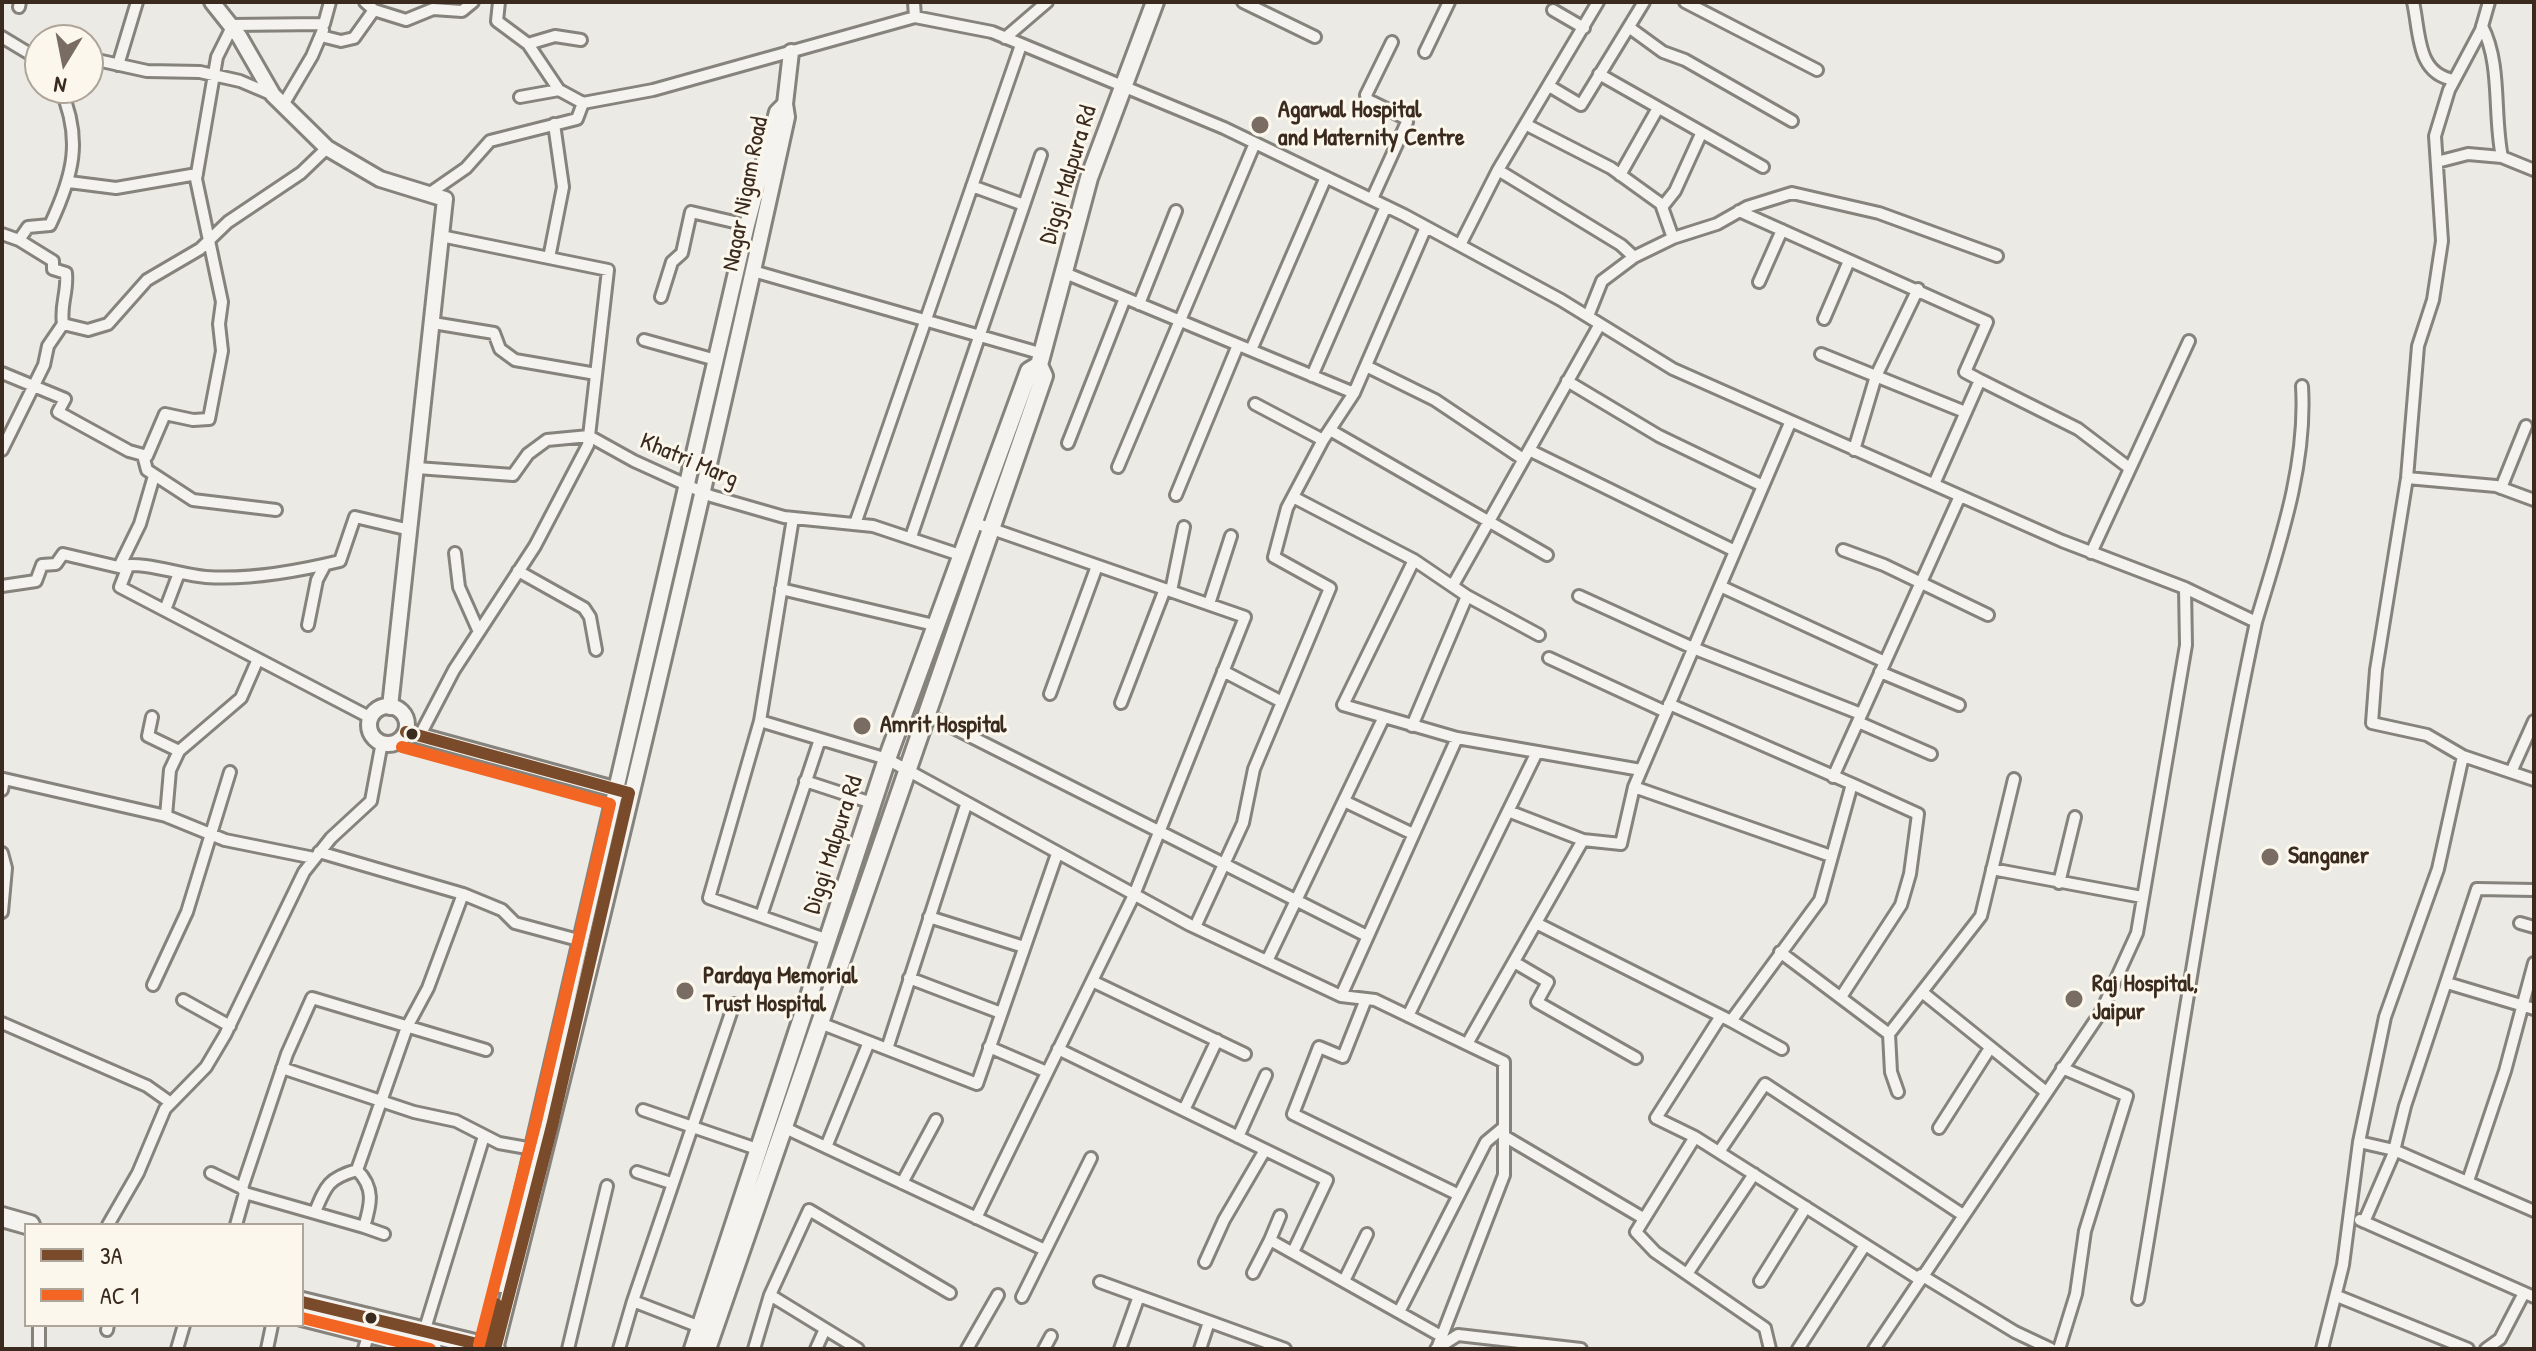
<!DOCTYPE html>
<style>
body{margin:0}
#map{position:relative;width:2536px;height:1351px;overflow:hidden;background:#eceae4;font-family:"Patrick Hand",sans-serif}
canvas{display:block}
.frame{position:absolute;inset:0;border:4px solid #3b2a1e;pointer-events:none}
.legend{position:absolute;left:24px;top:1223px;width:280px;height:104px;box-sizing:border-box;background:#fbf7ec;border:2px solid #aea59a;margin:0;padding:10px 14px;list-style:none;font-size:24px;color:#3b2a1e}
.legend li{display:flex;align-items:center;gap:16px;height:40px}
.legend b{width:40px;border:2px solid #aea59a}
.north{position:absolute;left:24px;top:24px;width:80px;height:80px;box-sizing:border-box;background:#fbf7ec;border:2px solid #aea59a;border-radius:50%;rotate:190deg;font-size:22px;font-weight:700;line-height:32px;text-align:center;color:#3b2a1e}
.north::after{content:'';display:block;margin:auto;width:28px;height:36px;background:#796d63;clip-path:polygon(50% 0,100% 100%,50% 72%,0 100%)}
</style>
<div id="map">
<canvas width="2536" height="1351"></canvas>
<div class="frame"></div>
<ul class="legend">
<li><b style="height:10px;background:#7a4b2a"></b>3A</li>
<li><b style="height:10px;background:#f26522"></b>AC 1</li>
</ul>
<div class="north">N</div>
</div>
<script>
const c = document.querySelector('canvas').getContext('2d');
c.lineJoin = 'round';
function strokePath(path, color, width, dash) {
  c.strokeStyle = color;
  c.lineWidth = width;
  c.lineCap = dash ? 'butt' : 'round';
  c.setLineDash(dash || []);
  c.stroke(path);
}
function drawText(font, color, halo, rows, align = 'center') {
  c.font = font + ' "Patrick Hand",sans-serif';
  c.lineWidth = 6;
  c.setLineDash([]);
  c.textBaseline = 'middle';
  c.strokeStyle = halo;
  c.fillStyle = color;
  for (const [text, x, y, turn = 0] of rows) {
    c.save();
    c.translate(x, y);
    c.rotate((+turn || 0) * Math.PI / 180);
    c.textAlign = isNaN(turn) ? turn : align;
    if (halo) c.strokeText(text, 0, 0);
    c.fillText(text, 0, 0);
    c.restore();
  }
}
const minor = new Path2D(`
 M 365,2 L 374,10
 M 499,2 L 497,21 L 528,44 L 559,90
 M 914,2 L 915,17
 M 1243,2 L 1315,37
 M 1685,2 L 1817,70
 M 2413,2 C 2420,32 2416,74 2454,80
 M 19,7 L 20,2
 M 1553,10 L 1584,28
 M 230,25 L 324,24 L 330,2
 M 2482,26 C 2502,65 2493,114 2502,157 L 2534,170
 M 1630,28 L 1663,52 L 1685,60 L 1792,121
 M 321,36 L 341,41 L 354,38 L 374,10 L 406,20 L 433,9 L 462,11 L 473,2
 M 2,37 L 40,60
 M 1005,38 L 1047,2
 M 528,44 L 555,36 L 581,40
 M 1425,52 L 1449,2
 M 88,58 L 147,71 L 200,72 L 240,81 L 273,95
 M 118,65 L 137,2
 M 1599,74 L 1763,167
 M 1549,86 L 1581,105 L 1644,2
 M 520,97 L 559,90 L 583,103
 M 283,105 L 312,56 L 323,30
 M 1527,125 L 1611,168 L 1661,204 L 1673,238
 M 2437,162 L 2468,154 L 2502,157
 M 1498,170 L 1621,245 L 1634,257
 M 1620,175 L 1658,108
 M 69,182 L 116,188 L 197,174
 M 972,186 L 1024,205
 M 430,193 L 466,168 L 490,141 L 577,119 L 583,103 L 653,90 L 915,17 L 992,32 L 1224,128 L 1404,215 L 1561,300 L 1673,369 L 2062,541 L 2185,588 L 2186,645 L 2137,933 L 2101,1012 L 1874,1349
 M 1372,199 L 1407,122 L 1405,118 L 1368,100 L 1366,95 L 1392,42
 M 1663,206 L 1675,191 L 1701,134
 M 1739,211 L 1987,322 L 1965,372 L 1980,380
 M 2,234 L 19,240 L 28,227 L 50,225 C 73,176 83,139 60,88
 M 19,240 L 53,261 L 53,269 L 66,273 C 68,292 60,305 63,324 L 88,330 L 108,324 L 147,280 L 200,249 L 228,222 L 301,173 L 327,148
 M 1460,245 L 1498,170 L 1598,2
 M 549,258 L 563,187 L 554,124
 M 753,271 L 1043,354
 M 1065,273 L 1354,393
 M 1759,282 L 1782,230
 M 661,297 L 672,262 L 682,253 L 691,212 L 747,225
 M 1139,304 L 1176,211
 M 1588,316 L 1602,281 L 1634,257 L 1673,238 L 1717,224 L 1747,207 L 1792,193 L 1879,213 L 1997,256
 M 1824,319 L 1849,261
 M 433,323 L 494,333 L 500,349 L 515,360 L 596,374
 M 644,340 L 716,360
 M 1251,350 L 1326,177
 M 1821,354 L 1965,412
 M 1366,366 L 1435,400 L 1523,459
 M 2,373 L 65,399 L 58,412 L 129,451 L 147,456 L 165,414 L 193,420 L 209,419 L 222,351 L 219,324 L 222,302 L 196,179 L 217,57 L 232,27
 M 1312,376 L 1386,206
 M 1567,381 L 1659,436 L 1763,486
 M 1255,404 L 1323,440
 M 1330,430 L 1547,555
 M 1068,443 L 1125,298
 M 2,450 L 44,365 L 48,346 L 63,324
 M 1529,450 L 1735,551
 M 1854,450 L 1876,376 L 1918,289
 M 143,455 L 147,470 L 193,500 L 276,510
 M 1118,467 L 1255,143
 M 417,468 L 513,475 L 528,454 L 547,440 L 589,436 L 634,461 L 711,496 L 784,517 L 873,526 L 960,555
 M 2407,478 L 2496,486 L 2534,500
 M 1934,484 L 1980,380 L 2078,429 L 2128,467
 M 2501,488 L 2526,426
 M 1176,495 L 1238,345
 M 1293,497 L 1414,560 L 1467,596 L 1539,635
 M 793,518 L 760,721 L 709,898 L 828,940
 M 972,522 L 1245,617 L 1134,895 L 976,1218
 M 855,524 L 1021,45
 M 911,537 L 1041,155
 M 1843,550 L 1884,565 L 1988,615
 M 455,553 L 459,587 L 479,632
 M 2091,553 L 2189,341
 M 1414,560 L 1343,705 L 1457,738 L 1641,770
 M 121,566 C 143,561 181,575 206,577 C 249,580 299,571 340,561 L 355,517 L 410,530
 M 119,567 L 140,524 L 154,476
 M 518,571 L 584,608 L 590,617 L 596,650
 M 1453,585 L 1600,324
 M 2,586 L 36,581 L 42,565 L 56,564 L 63,554 L 127,569 L 120,587 L 371,718
 M 1720,586 L 1885,662
 M 781,589 L 934,625
 M 1171,591 L 1184,527
 M 1579,596 L 1693,648 L 1861,714
 M 1209,604 L 1231,536
 M 165,610 L 179,573
 M 2256,622 C 2279,545 2307,466 2302,386
 M 308,625 L 317,580 L 325,565
 M 1549,658 L 1666,712
 M 1223,671 L 1282,702
 M 1880,672 L 1959,705
 M 1050,694 L 1097,566
 M 1121,703 L 1165,589
 M 1669,704 L 1852,784 L 1820,900 L 1731,1021 L 1721,1016 L 1656,1118 L 1695,1137 L 1919,1279
 M 928,715 L 1367,936
 M 152,717 L 148,736 L 179,751
 M 760,721 L 887,759 L 1190,925 L 1341,996 L 1375,1000 L 1504,1062 L 1504,1175 L 1438,1346
 M 1858,722 L 1931,754
 M 1412,726 L 1467,596
 M 420,735 L 454,670 L 535,546 L 588,445 L 608,270 L 441,236
 M 2463,756 L 2427,735 L 2372,723 L 2376,670 L 2407,478 L 2418,346 L 2433,300 L 2442,241 L 2435,136 L 2449,90 L 2481,30 L 2489,2
 M 2512,770 L 2534,721
 M 1833,777 L 1960,496
 M 805,781 L 872,803
 M 1634,787 L 1831,856
 M 2,790 L 4,779 L 166,816 L 225,840 L 314,858
 M 1344,801 L 1413,834
 M 1508,811 L 1583,840 L 1621,844 L 1634,787 L 1790,423
 M 166,816 L 170,770 L 179,751 L 241,698 L 258,659
 M 319,852 L 463,894
 M 2,853 L 6,868 L 2,912
 M 1992,869 L 2142,897
 M 2059,883 L 2075,817
 M 761,916 L 820,739
 M 929,917 L 1024,947
 M 1536,923 L 1721,1016
 M 2520,923 L 2534,927
 M 1195,927 L 1243,823 L 1254,769 L 1330,588 L 1274,557 L 1287,508 L 1323,440 L 1354,393 L 1426,227
 M 1780,952 L 1889,1034
 M 1267,961 L 1383,719
 M 1514,962 L 1548,982 L 1537,1002 L 1636,1058
 M 909,978 L 1001,1013
 M 1092,981 L 1245,1054
 M 2447,983 L 2534,1009
 M 153,985 L 187,912 L 230,772
 M 1922,992 L 2046,1092
 M 1341,996 L 1457,738
 M 1841,997 L 1901,905 L 1910,874 L 1918,814 L 1852,784
 M 1366,999 L 1343,1057 L 1319,1047 L 1293,1114 L 1459,1195
 M 183,1000 L 230,1026
 M 1408,1016 L 1537,752
 M 1731,1021 L 1782,1049
 M 2,1023 L 147,1086 L 171,1103
 M 820,1023 L 977,1084 L 1057,854
 M 1467,1044 L 1583,840
 M 989,1047 L 1047,1072
 M 887,1049 L 966,805
 M 1058,1049 L 1327,1180 L 1293,1252
 M 282,1068 L 414,1112 L 456,1121 L 499,1143 L 533,1149
 M 1898,1092 L 1891,1072 L 1889,1034 L 1981,916 L 2014,779
 M 643,1110 L 760,1150
 M 1184,1110 L 1217,1040
 M 783,1127 L 1045,1250
 M 1939,1128 L 1990,1048
 M 1504,1136 L 1643,1218
 M 1238,1137 L 1266,1075
 M 1695,1137 L 1636,1232 L 1655,1252 L 1765,1328 L 1770,1349
 M 2359,1142 L 2394,1150 L 2534,1211
 M 826,1147 L 869,1042
 M 1719,1152 L 1765,1084 L 1963,1215
 M 637,1172 L 671,1183
 M 211,1173 L 242,1188
 M 2468,1181 L 2505,1071 L 2534,963
 M 902,1183 L 936,1120
 M 245,1193 L 364,1227 C 371,1204 375,1188 357,1170 L 407,1027 L 428,988 L 463,894 L 502,910 L 515,923 L 582,941
 M 315,1212 C 326,1185 329,1178 357,1170
 M 2360,1220 L 2534,1297
 M 2364,1222 L 2393,1155 L 2405,1106 L 2477,889 L 2534,890
 M 108,1225 L 138,1173 L 165,1109 L 206,1067 L 225,1035 L 304,872 L 331,838 L 371,801 L 382,742
 M 236,1225 L 245,1193 L 242,1188 L 287,1054 L 312,998 L 486,1050
 M 364,1227 L 384,1234
 M 1270,1240 L 1280,1216
 M 1205,1262 L 1224,1220 L 1265,1150
 M 1253,1273 L 1270,1240 L 1441,1336
 M 1687,1274 L 1754,1174
 M 1921,1275 L 2015,1332 L 2051,1349
 M 1344,1281 L 1367,1234
 M 1760,1281 L 1806,1207
 M 1100,1282 L 1285,1349
 M 770,1295 L 858,1349
 M 2337,1296 L 2468,1349
 M 1022,1297 L 1091,1158
 M 2138,1299 C 2177,1073 2208,847 2256,622 L 2185,588
 M 1399,1312 L 1486,1142 L 1504,1127
 M 700,1327 L 633,1301 L 734,1004
 M 107,1330 L 108,1325
 M 424,1332 L 484,1136
 M 39,1349 L 39,1325
 M 177,1349 L 184,1325
 M 267,1349 L 272,1325
 M 364,1349 L 369,1333
 M 568,1349 L 607,1186
 M 619,1349 L 633,1301
 M 754,1349 L 770,1295 L 809,1210 L 950,1293
 M 816,1349 L 825,1329
 M 967,1349 L 998,1295
 M 1044,1349 L 1051,1336
 M 1120,1349 L 1139,1296
 M 1200,1349 L 1209,1322
 M 1436,1349 L 1458,1335 L 1581,1349
 M 1798,1349 L 1865,1245
 M 2059,1349 L 2076,1294 L 2085,1231 L 2127,1096 L 2062,1068
 M 2322,1349 L 2343,1265 L 2359,1142 L 2385,1017 L 2438,869 L 2463,756 L 2534,780
 M 2486,1349 L 2500,1339 L 2524,1293`);
const tertiary = new Path2D(`
 M 212,2 L 239,36 L 273,95 L 327,148 L 380,179 L 445,199 L 390,707
 M369 725a19 19 0 1 1 38 0a19 19 0 1 1-38 0Z
 M 406,732 L 625,792
 M 501,1285 L 747,225 L 777,112 L 785,104
 M 495,1349 C 598,940 697,529 787,117 L 785,104 L 791,52`);
const primary = new Path2D(`
 M 693,1349 L 887,759 L 1029,371 L 1039,365 L 1089,178 L 1155,2
 M 707,1349 L 1044,376 L 1039,365`);
const trunk = new Path2D(`
 M 2,1217 L 30,1225
 M 302,1302 L 495,1349
 M 302,1316 L 432,1349`);
strokePath(minor, '#86827c', 16);
strokePath(tertiary, '#86827c', 20);
strokePath(primary, '#86827c', 22);
strokePath(trunk, '#86827c', 24);
strokePath(minor, '#f4f3ef', 10);
strokePath(tertiary, '#f4f3ef', 14);
strokePath(primary, '#f4f3ef', 16);
strokePath(trunk, '#f4f3ef', 18);
strokePath(new Path2D(`
 M 406,732 L 629,793 L 552,1126 L 495,1349
 M 302,1302 L 486,1346 L 496,1304`), '#7a4b2a', 12);
strokePath(new Path2D(`
 M 402,747 L 610,804 L 536,1122 L 479,1345
 M 302,1318 L 430,1349`), '#f26522', 12);
for (const [x, y, r, color] of [
 [1260,125,10,"#796d63"],
 [862,726,10,"#796d63"],
 [412,734,7,"#3b2a1e"],
 [2270,857,10,"#796d63"],
 [685,991,10,"#796d63"],
 [2074,999,10,"#796d63"],
 [371,1318,7,"#3b2a1e"]
]) {
  const dot = new Path2D();
  dot.arc(x, y, r, 0, 2 * Math.PI);
  c.fillStyle = color;
  c.fill(dot);
  strokePath(dot, '#fbf7ec', 3);
}
drawText('bold 24px', '#3b2a1e', '#fbf7ec', [
 ["Agarwal Hospital",1278,111],
 ["and Maternity Centre",1278,139],
 ["Amrit Hospital",880,726],
 ["Sanganer",2288,857],
 ["Pardaya Memorial",703,977],
 ["Trust Hospital",703,1005],
 ["Raj Hospital,",2092,985],
 ["Jaipur",2092,1013]
], 'left');
drawText('24px', '#3b2a1e', '#fbf7ec', [
 ["Diggi Malpura Rd",1069,175,-73],
 ["Nagar Nigam Road",746,194,-79],
 ["Khatri Marg",689,461,23],
 ["Diggi Malpura Rd",834,845,-72]
]);
</script>
